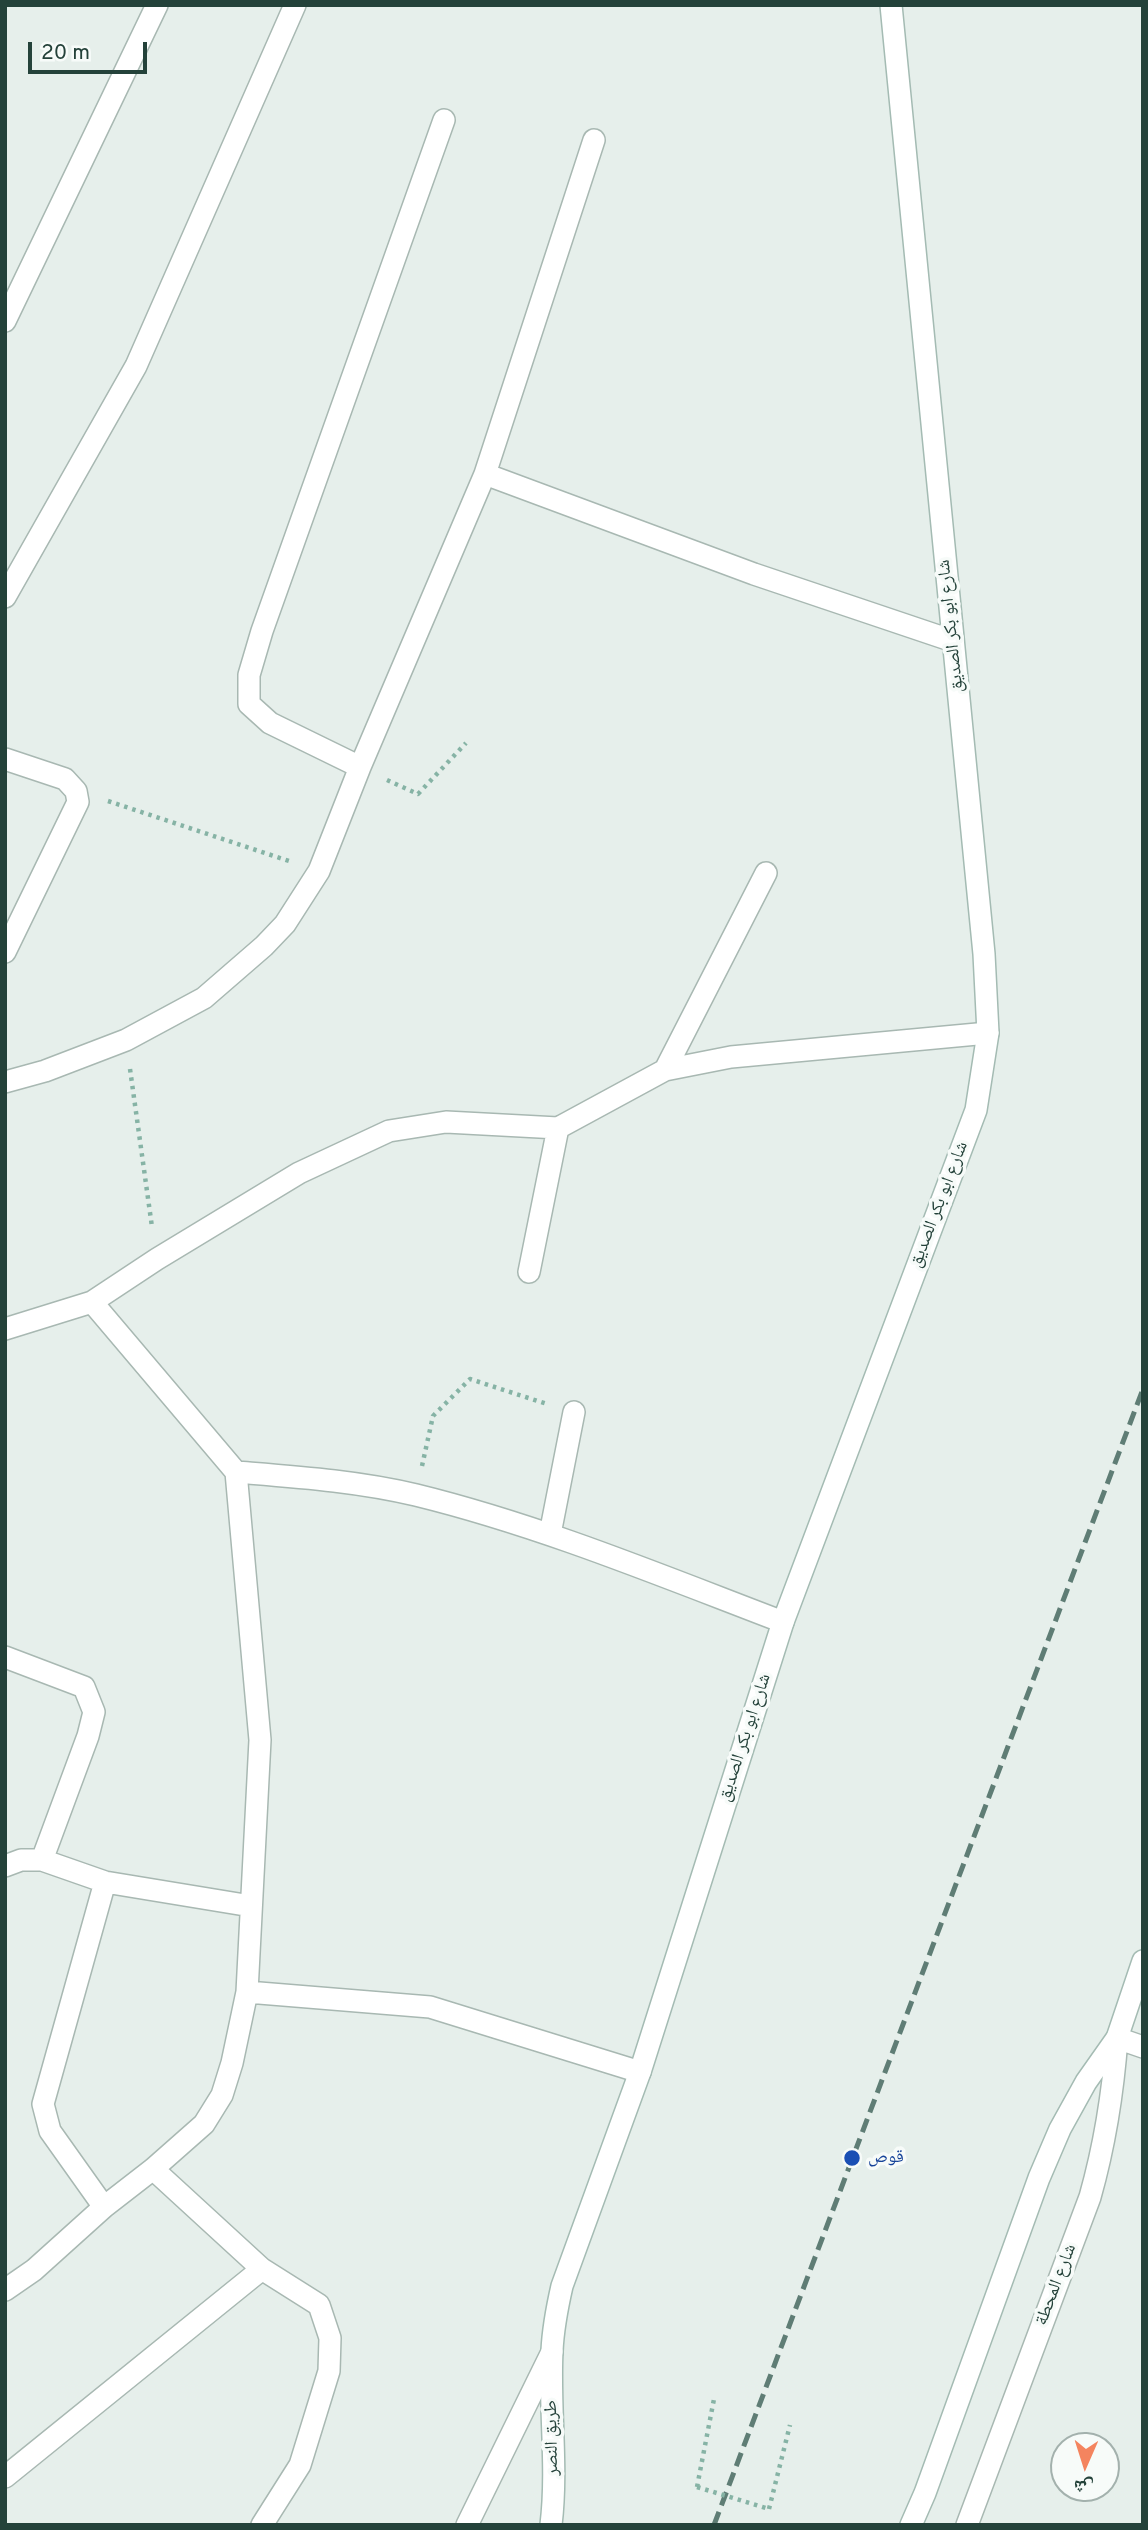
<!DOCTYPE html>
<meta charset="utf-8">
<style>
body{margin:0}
#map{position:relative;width:1148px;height:2530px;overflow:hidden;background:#e6efeb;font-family:Overpass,"Noto Naskh Arabic",sans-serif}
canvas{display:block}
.frame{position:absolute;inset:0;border:7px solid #24423a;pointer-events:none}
.north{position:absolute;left:1050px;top:2432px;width:70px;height:70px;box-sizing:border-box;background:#f7fbf9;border:2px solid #a3b1ad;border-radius:50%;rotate:183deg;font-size:19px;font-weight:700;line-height:28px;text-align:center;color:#24423a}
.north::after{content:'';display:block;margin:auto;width:24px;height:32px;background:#f4845f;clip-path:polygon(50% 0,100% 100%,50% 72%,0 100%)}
.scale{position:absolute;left:28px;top:42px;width:119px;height:32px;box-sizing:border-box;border:4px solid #24423a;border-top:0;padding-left:9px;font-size:21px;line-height:24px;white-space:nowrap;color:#24423a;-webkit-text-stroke:5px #f7fbf9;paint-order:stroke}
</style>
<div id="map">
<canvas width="1148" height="2530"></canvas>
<div class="frame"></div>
<div class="north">ش</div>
<div class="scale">20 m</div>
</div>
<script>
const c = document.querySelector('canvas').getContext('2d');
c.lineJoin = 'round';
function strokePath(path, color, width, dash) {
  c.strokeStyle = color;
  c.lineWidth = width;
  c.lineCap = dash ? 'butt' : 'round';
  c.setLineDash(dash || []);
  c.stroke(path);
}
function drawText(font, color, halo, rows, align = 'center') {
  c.font = font + ' Overpass,"Noto Naskh Arabic",sans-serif';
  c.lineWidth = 7;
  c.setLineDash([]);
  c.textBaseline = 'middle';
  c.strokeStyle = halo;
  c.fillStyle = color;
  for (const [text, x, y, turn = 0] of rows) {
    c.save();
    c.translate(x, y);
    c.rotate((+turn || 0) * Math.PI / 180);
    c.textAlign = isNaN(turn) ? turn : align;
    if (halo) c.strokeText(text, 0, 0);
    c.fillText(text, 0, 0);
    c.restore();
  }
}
const street = new Path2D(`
 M 5,321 L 157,5
 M 485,474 L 754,574 L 953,641
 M 5,597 L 136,366 L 295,5
 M 5,759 L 65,779 L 76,791 L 78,802 L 5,952
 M 360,767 L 270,723 L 249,704 L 249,675 L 262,631 L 444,120
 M 665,1070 L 766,873
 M 5,1082 L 45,1071 L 126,1040 L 204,998 L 264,946 L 285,924 L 319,871 L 360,767 L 485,474 L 594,140
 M 529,1272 L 558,1128
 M 5,1329 L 92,1302 L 157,1259 L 299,1173 L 389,1131 L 446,1122 L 558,1128 L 665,1070 L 731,1057 L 988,1033
 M 236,1472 C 297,1477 357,1481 416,1495 C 542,1526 662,1576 783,1622
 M 550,1534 L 574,1412
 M 5,1657 L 84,1687 L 94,1712 L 88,1736 L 42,1860
 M 5,1866 L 21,1860 L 42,1860 L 105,1882 L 251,1906
 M 247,1992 L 430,2007 L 640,2072
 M 153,2169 L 262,2269 L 319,2305 L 330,2338 L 329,2371 L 300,2465 L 262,2525
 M 104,2207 L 50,2131 L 43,2104 L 105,1882
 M 5,2290 L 34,2270 L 104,2207 L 153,2169 L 204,2124 L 222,2095 L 232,2063 L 247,1992 L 260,1740 L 236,1472 L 92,1302
 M 5,2477 L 262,2269
 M 467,2525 L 552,2352
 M 967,2525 L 1090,2197 C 1105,2144 1113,2093 1117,2038 L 1143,2047`);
const secondary = new Path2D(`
 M 551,2525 C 558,2467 549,2408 552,2351 C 553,2329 557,2308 562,2286 L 640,2072 L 783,1622 L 976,1110 L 988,1033 L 984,954 L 891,5
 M 911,2525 L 925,2493 L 1039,2178 L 1060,2129 L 1086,2082 L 1117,2038 L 1143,1961`);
strokePath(street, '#a8b8b2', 24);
strokePath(secondary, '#a4bbb3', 24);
strokePath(new Path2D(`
 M 387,780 L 418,794 L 466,743
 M 108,801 L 289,861
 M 130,1069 L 152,1227
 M 422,1466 L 433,1416 L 470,1379 L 547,1404
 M 697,2487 L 714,2399
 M 769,2509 L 790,2425`), '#86b3a5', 4.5, [3.5, 5]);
strokePath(street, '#fff', 21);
strokePath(secondary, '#fff', 21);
strokePath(new Path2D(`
 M 714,2525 L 1143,1389`), '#5f7d75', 5, [14, 7]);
strokePath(new Path2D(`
 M 697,2487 L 769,2509`), '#86b3a5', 4.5, [3.5, 5]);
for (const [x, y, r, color] of [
 [852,2158,9,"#1a4fb4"]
]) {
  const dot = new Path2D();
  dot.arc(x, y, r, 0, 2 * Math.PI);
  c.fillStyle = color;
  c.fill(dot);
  strokePath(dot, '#f7fbf9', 2.5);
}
drawText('18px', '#24423a', '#f7fbf9', [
 ["شارع ابو بكر الصديق",952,626,-96],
 ["شارع ابو بكر الصديق",940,1205,-69],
 ["شارع ابو بكر الصديق",746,1738,-72],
 ["شارع المحطة",1057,2285,-69],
 ["طريق النصر",553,2438,-91]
]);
drawText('18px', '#164399', '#f7fbf9', [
 ["قوص",868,2158]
], 'left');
</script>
